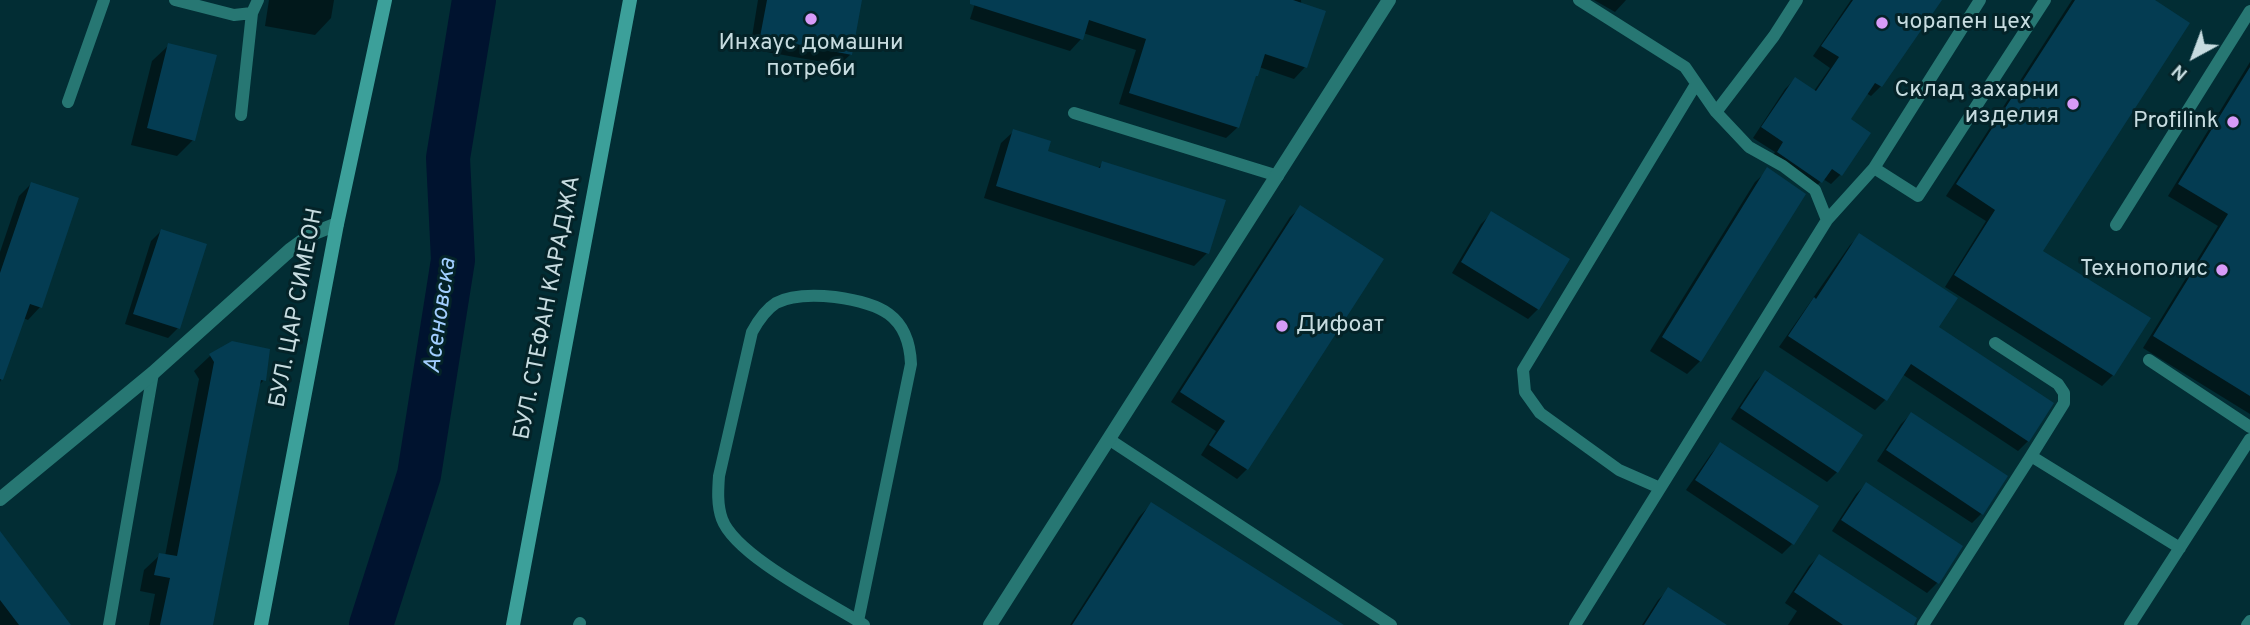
<!DOCTYPE html>
<meta charset="utf-8">
<style>
body{margin:0}
#map{position:relative;width:2250px;height:625px;overflow:hidden;background:#022d34;font-family:Overpass,sans-serif}
canvas{display:block}
.north{position:absolute;left:2159px;top:21px;width:70px;height:70px;-webkit-text-stroke:5px #042328;paint-order:stroke;rotate:221deg;font-size:19px;font-weight:700;line-height:28px;text-align:center;color:#c7dce0}
.north::after{content:'';display:block;margin:auto;width:24px;height:32px;background:#c7dce0;clip-path:polygon(50% 0,100% 100%,50% 72%,0 100%)}
</style>
<div id="map">
<canvas width="2250" height="625"></canvas>
<div class="north">N</div>
</div>
<script>
const c = document.querySelector('canvas').getContext('2d');
c.lineJoin = 'round';
function fill(path, color) {
  c.fillStyle = color;
  c.fill(path, 'evenodd');
}
function strokePath(path, color, width, dash) {
  c.strokeStyle = color;
  c.lineWidth = width;
  c.lineCap = dash ? 'butt' : 'round';
  c.setLineDash(dash || []);
  c.stroke(path);
}
function drawText(font, color, halo, rows, align = 'center') {
  c.font = font + ' Overpass,sans-serif';
  c.lineWidth = 6;
  c.setLineDash([]);
  c.textBaseline = 'middle';
  c.strokeStyle = halo;
  c.fillStyle = color;
  for (const [text, x, y, turn = 0] of rows) {
    c.save();
    c.translate(x, y);
    c.rotate((+turn || 0) * Math.PI / 180);
    c.textAlign = isNaN(turn) ? turn : align;
    if (halo) c.strokeText(text, 0, 0);
    c.fillText(text, 0, 0);
    c.restore();
  }
}
fill(new Path2D(`
 M 269,0 L 334,0 L 331,18 L 315,35 L 265,26 Z
 M 758,0 L 860,0 L 851,54 L 839,65 L 750,49 Z
 M 976,0 L 1301,0 L 1305,67 L 1294,79 L 1259,67 L 1253,80 L 1238,127 L 1226,138 L 1119,104 L 1136,50 L 1083,33 L 1081,39 L 1070,51 L 970,19 Z
 M 1594,0 L 1626,0 L 1615,12 Z
 M 1851,0 L 1940,0 L 1881,86 L 1871,96 L 1866,93 L 1848,120 L 1841,174 L 1831,184 L 1823,179 L 1811,192 L 1768,163 L 1775,152 L 1753,138 L 1785,89 L 1795,79 L 1814,91 L 1830,68 L 1813,56 Z
 M 2072,0 L 2152,0 L 2041,252 L 2113,375 L 2102,386 L 1945,287 L 1986,221 L 1946,196 Z
 M 169,45 L 193,140 L 177,156 L 131,145 L 152,61 Z
 M 2250,62 L 2250,414 L 2143,348 L 2218,226 L 2168,196 Z
 M 1014,131 L 1046,152 L 1097,169 L 1103,163 L 1207,253 L 1194,266 L 984,198 L 1001,143 Z
 M 1768,170 L 1700,361 L 1687,374 L 1650,351 L 1755,182 Z
 M 31,184 L 40,307 L 28,320 L 23,318 L 0,382 L 0,252 L 19,196 Z
 M 1300,208 L 1247,469 L 1237,479 L 1201,455 L 1216,431 L 1171,402 L 1290,217 Z
 M 1491,214 L 1538,309 L 1528,319 L 1452,273 L 1481,224 Z
 M 161,231 L 178,328 L 168,338 L 125,324 L 151,241 Z
 M 1860,235 L 2028,441 L 2018,451 L 1902,374 L 1885,400 L 1875,410 L 1779,347 L 1850,245 Z
 M 232,343 L 264,380 L 258,386 L 211,625 L 149,625 L 155,594 L 140,591 L 144,570 L 160,555 L 165,556 L 199,379 L 194,371 L 210,356 Z
 M 1765,372 L 1837,472 L 1827,482 L 1731,419 L 1755,382 Z
 M 1911,414 L 1982,513 L 1972,523 L 1877,461 L 1901,424 Z
 M 1720,444 L 1792,544 L 1782,554 L 1686,490 L 1711,454 Z
 M 1866,484 L 1961,546 L 1937,583 L 1927,593 L 1832,531 L 1856,494 Z
 M 1151,504 L 1340,625 L 1070,625 L 1139,517 Z
 M 0,538 L 69,625 L 0,625 Z
 M 1819,556 L 1911,625 L 1788,625 L 1797,611 L 1785,603 L 1809,566 Z
 M 1668,590 L 1724,625 L 1642,625 L 1658,600 Z`), '#0007');
strokePath(new Path2D(`
 M 371,625 L 419,475 L 453,260 L 448,158 L 474,0`), '#00132f', 44);
fill(new Path2D(`
 M 767,0 L 862,0 L 852,55 L 760,37 Z
 M 970,0 L 1293,0 L 1326,11 L 1307,68 L 1265,54 L 1258,76 L 1256,76 L 1239,128 L 1129,93 L 1146,39 L 1089,20 L 1083,40 L 970,4 Z
 M 1853,0 L 1942,0 L 1882,87 L 1875,83 L 1851,119 L 1871,133 L 1842,176 L 1832,169 L 1822,183 L 1777,152 L 1783,142 L 1761,127 L 1795,77 L 1816,91 L 1839,57 L 1821,46 Z
 M 2075,0 L 2155,0 L 2190,23 L 2043,251 L 2151,318 L 2114,376 L 1954,275 L 1995,210 L 1956,184 Z
 M 168,43 L 217,55 L 195,141 L 147,128 Z
 M 2250,67 L 2250,396 L 2153,336 L 2228,214 L 2178,184 Z
 M 1013,129 L 1051,141 L 1048,151 L 1100,168 L 1102,161 L 1226,200 L 1209,254 L 996,186 Z
 M 1767,167 L 1806,194 L 1701,362 L 1662,337 Z
 M 31,182 L 79,198 L 42,308 L 30,304 L 3,380 L 0,379 L 0,273 Z
 M 1300,205 L 1384,259 L 1248,470 L 1209,445 L 1225,421 L 1180,392 Z
 M 1491,211 L 1570,259 L 1539,310 L 1461,262 Z
 M 161,229 L 207,244 L 180,329 L 133,314 Z
 M 1859,233 L 1958,298 L 1939,327 L 2054,403 L 2029,442 L 1911,364 L 1887,401 L 1788,336 L 1814,297 L 1816,299 Z
 M 232,341 L 270,349 L 266,381 L 261,380 L 213,625 L 160,625 L 170,578 L 154,575 L 159,553 L 177,556 L 214,362 L 209,354 Z
 M 1765,370 L 1863,435 L 1838,473 L 1740,408 Z
 M 1911,412 L 2008,476 L 1983,515 L 1886,450 Z
 M 1720,442 L 1819,506 L 1794,545 L 1695,480 Z
 M 1866,482 L 1963,546 L 1939,584 L 1841,520 Z
 M 1151,502 L 1344,625 L 1072,625 Z
 M 0,531 L 71,625 L 19,625 L 0,600 Z
 M 1819,554 L 1917,618 L 1914,625 L 1843,625 L 1794,592 Z
 M 1668,587 L 1727,625 L 1644,625 Z`), '#043c52');
strokePath(new Path2D(`
 M 175,0 L 234,15 L 252,13
 M 1579,0 L 1685,67 L 1716,112 L 1749,147 L 1783,166 L 1815,190 L 1827,220
 M 68,102 L 104,0
 M 1716,112 L 1774,36 L 1797,0
 M 1074,113 L 1278,176
 M 241,115 L 252,13 L 258,0
 M 1874,168 L 1918,196 L 2045,0
 M 2116,225 L 2250,11
 M 1995,343 L 2058,384 L 2064,393 L 2064,403 L 2031,456
 M 2149,360 L 2250,427
 M 1110,440 L 1391,625
 M 1660,488 L 1619,470 L 1540,413 L 1525,392 L 1523,370 L 1696,84
 M 858,621 L 911,364 C 909,314 879,303 835,297 C 816,295 793,294 776,303 C 765,310 758,321 752,332 L 719,476 C 718,490 717,505 722,519 C 735,555 824,600 858,621 L 864,625
 M 109,625 L 153,373
 M 579,625 L 580,623
 M 1575,625 L 1827,220 L 1874,168 L 1980,0
 M 1923,625 L 2031,456 L 2180,548
 M 2130,625 L 2250,439
 M 2247,625 L 2250,621`), '#277773', 12);
strokePath(new Path2D(`
 M 0,499 L 153,373 L 290,250 L 312,234 L 337,224
 M 990,625 L 1389,0`), '#277773', 14);
strokePath(new Path2D(`
 M 261,625 L 337,224 L 385,0
 M 513,625 L 630,0`), '#3ca09a', 14);
for (const [x, y, r, color] of [
 [811,19,7,"#d89bf8"],
 [1882,23,7,"#d89bf8"],
 [2073,104,7,"#d89bf8"],
 [2233,122,7,"#d89bf8"],
 [2222,270,7,"#d89bf8"],
 [1282,326,7,"#d89bf8"]
]) {
  const dot = new Path2D();
  dot.arc(x, y, r, 0, 2 * Math.PI);
  c.fillStyle = color;
  c.fill(dot);
  strokePath(dot, '#042328', 2.5);
}
drawText('23px', '#c7dce0', '#042328', [
 ["чорапен цех",1896,23,"left"],
 ["Инхаус домашни",811,44,"center"],
 ["потреби",811,70,"center"],
 ["Склад захарни",2059,91],
 ["изделия",2059,117],
 ["Profilink",2219,122],
 ["Технополис",2208,270],
 ["Дифоат",1296,326,"left"]
], 'right');
drawText('23px', '#c7dce0', '#042328', [
 ["БУЛ. ЦАР СИМЕОН",298,308,-79],
 ["БУЛ. СТЕФАН КАРАДЖА",549,308,-79]
]);
drawText('italic 24px', '#a2ceff', '#042328', [
 ["Асеновска",442,316,-82]
]);
</script>
